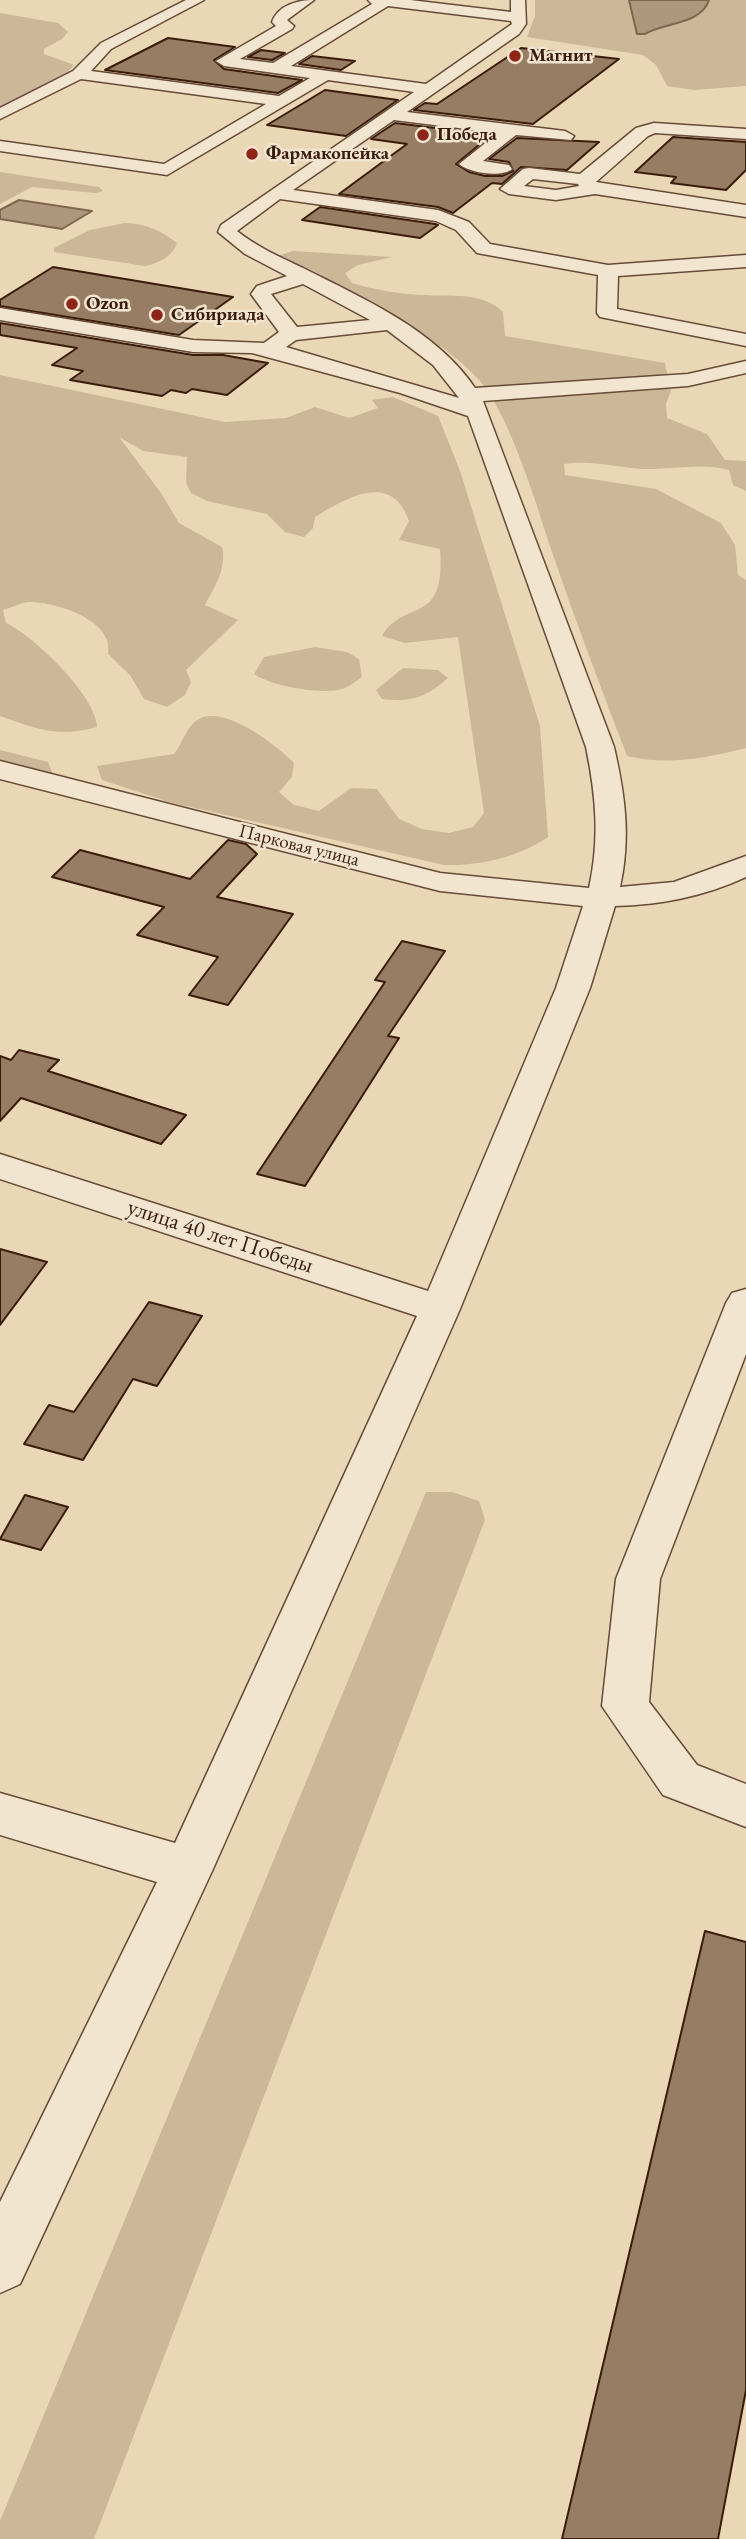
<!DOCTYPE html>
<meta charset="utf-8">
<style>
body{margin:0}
canvas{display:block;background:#ead7b6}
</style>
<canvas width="746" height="2539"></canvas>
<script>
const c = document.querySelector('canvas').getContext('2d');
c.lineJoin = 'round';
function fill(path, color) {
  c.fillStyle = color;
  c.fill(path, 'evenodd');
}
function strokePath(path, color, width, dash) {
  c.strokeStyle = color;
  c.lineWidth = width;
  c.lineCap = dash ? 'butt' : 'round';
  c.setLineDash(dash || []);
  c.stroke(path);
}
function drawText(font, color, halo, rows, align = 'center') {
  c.font = font + ' "EB Garamond",serif';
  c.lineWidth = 5;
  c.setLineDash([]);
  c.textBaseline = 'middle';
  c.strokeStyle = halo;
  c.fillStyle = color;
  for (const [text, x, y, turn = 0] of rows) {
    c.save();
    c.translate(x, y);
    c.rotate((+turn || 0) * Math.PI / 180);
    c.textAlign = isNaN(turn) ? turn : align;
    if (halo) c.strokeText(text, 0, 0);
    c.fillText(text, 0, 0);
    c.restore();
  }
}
fill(new Path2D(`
 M 535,0 L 629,0 L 637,33 L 707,6 L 709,0 L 746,0 L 746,86 L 694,90 L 667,86 L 656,65 L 643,55 L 527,37 L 535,16 Z
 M 0,13 L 58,23 L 68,32 L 62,39 L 44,49 L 44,54 L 74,65 L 68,72 L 0,109 Z
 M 0,172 L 99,187 L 103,191 L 95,193 L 32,187 L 0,204 Z
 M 125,223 C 147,224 160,230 177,243 C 172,257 159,263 145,266 L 54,252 L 54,248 L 90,230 Z
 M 293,251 L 392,257 L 358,265 L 345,273 L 352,283 C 375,290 399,294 423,295 C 452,297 481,291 503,312 L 505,336 L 665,363 L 671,391 L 666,404 L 667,418 L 707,434 L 725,460 L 746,461 L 746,491 L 733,485 L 729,470 C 701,462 670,470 641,469 C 614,467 591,460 564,464 L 565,475 L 656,489 L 721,523 L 735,545 L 738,575 L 746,580 L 746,748 C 706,758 667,766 627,756 C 601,688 575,620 552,552 C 536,504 511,418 480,381 C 439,333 334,286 277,256 Z
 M 0,375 L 225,422 L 286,418 L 315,407 L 349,418 L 378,408 L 372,400 L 393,397 L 438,416 L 460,471 L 540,726 L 548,837 C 518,857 481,866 444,865 L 169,802 L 102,780 L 97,766 L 174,754 C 183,743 186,726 199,719 C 225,705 276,745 294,763 L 292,777 L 279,792 L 294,805 L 319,811 L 351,788 L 377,789 L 399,819 L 422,829 L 449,833 L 473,827 L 484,813 L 458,637 L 405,643 L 382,636 C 405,597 446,628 440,549 L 399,540 L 409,521 C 392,471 347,497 315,517 L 313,528 L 304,537 L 285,532 L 267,514 L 207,501 L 191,493 L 186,483 L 187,457 L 143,451 L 119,437 L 161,493 L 179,523 L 222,547 C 227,569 215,586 205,605 L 238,620 L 186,670 L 191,682 L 185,695 L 167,707 L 144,699 L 130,675 L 108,654 C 115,621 57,602 30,602 C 22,602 11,608 3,610 L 6,623 C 34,636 97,697 97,727 C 56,738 38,729 0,716 Z
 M 315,647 L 347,652 L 359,659 L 362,677 C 356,681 349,687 342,689 C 321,695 271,686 254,674 L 264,657 Z
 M 403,668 L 438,670 L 448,678 C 427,697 411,703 382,699 L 376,690 Z
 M 0,750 L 48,762 L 53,774 L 0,767 Z
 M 426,1492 L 452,1492 L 479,1501 L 485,1520 L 94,2539 L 0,2539 L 0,2521 Z`), '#ccb799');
const water = new Path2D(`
 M 629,0 L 709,0 C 701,25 664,22 645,34 L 637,34 Z
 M 19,200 L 92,211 L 62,229 L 0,219 L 0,210 Z`);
fill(water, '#ae977c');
strokePath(water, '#80664f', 2);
const building = new Path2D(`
 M 168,38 L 235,47 L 214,60 L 224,69 L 302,80 L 278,93 L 105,70 Z
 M 521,48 L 619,59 L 533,124 L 414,110 L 425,103 L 437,104 Z
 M 261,50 L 285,53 L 272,60 L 248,57 Z
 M 312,56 L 355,61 L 341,70 L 299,64 Z
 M 325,90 L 398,100 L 346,136 L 267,125 Z
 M 395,123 L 491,135 L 456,164 L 469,172 L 485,176 L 502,176 L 513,171 L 509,162 L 489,159 L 517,138 L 599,142 L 567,170 L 521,167 L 502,184 L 492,183 L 453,213 L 438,207 L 339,194 L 407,144 L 371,139 Z
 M 673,137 L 746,142 L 746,170 L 726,190 L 671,183 L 676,177 L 635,172 Z
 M 320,207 L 435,224 L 438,225 L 420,238 L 302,220 Z
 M 53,267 L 233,297 L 179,335 L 0,306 L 0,300 Z
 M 0,323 L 193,355 L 223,355 L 268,363 L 227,395 L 192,389 L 186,393 L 171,390 L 162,396 L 70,380 L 83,371 L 52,365 L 77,348 L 0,335 Z
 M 228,840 L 246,844 L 257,854 L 217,897 L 293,914 L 228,1005 L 189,995 L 218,957 L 137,935 L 164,907 L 52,877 L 80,850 L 190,879 Z
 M 402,941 L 445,951 L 388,1036 L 399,1038 L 305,1186 L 257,1174 L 385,982 L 375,980 Z
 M 19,1050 L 59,1060 L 48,1071 L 186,1115 L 161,1144 L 21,1098 L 0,1121 L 0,1056 L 11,1060 Z
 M 0,1249 L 47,1262 L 0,1325 Z
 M 149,1302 L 202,1316 L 157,1386 L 133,1379 L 83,1460 L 24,1444 L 49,1405 L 74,1412 Z
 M 25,1495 L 68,1507 L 41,1550 L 0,1539 Z
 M 705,1931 L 746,1942 L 746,2390 L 718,2539 L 562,2539 Z`);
fill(building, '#967d64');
strokePath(building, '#3b1c0b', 2);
const minor = new Path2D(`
 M 186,0 L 204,0 L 111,49 L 91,71 L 279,96 L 310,78 L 224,66 L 216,61 L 276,26 L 272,22 C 278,5 298,0 314,0 L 287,20 L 294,26 L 292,29 L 240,59 L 273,63 L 372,4 L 368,0 L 410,0 L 511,12 L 511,0 L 525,0 L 526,24 L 519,34 L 407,112 L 565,131 L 574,136 L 571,140 L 516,135 L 483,161 L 509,165 L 512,169 C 502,178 469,173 459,164 L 498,133 L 394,120 L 293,190 L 438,210 L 469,222 L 490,244 L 608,265 L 746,255 L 746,267 L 618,276 L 617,309 L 746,334 L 746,346 L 600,317 L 597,313 L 598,275 L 477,253 L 456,230 L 436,221 L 280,199 L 237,231 C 257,247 280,257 303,268 C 364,299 436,330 475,388 L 688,374 L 746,361 L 746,373 L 688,386 L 483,401 L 614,747 C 625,795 631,838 620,887 L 674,882 L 746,856 L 746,877 C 705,896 661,905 615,906 L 590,988 L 460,1309 L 213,1869 L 20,2284 L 0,2293 L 0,2202 L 157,1882 L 0,1835 L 0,1793 L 175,1843 L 417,1316 L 0,1179 L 0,1154 L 428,1291 L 556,988 L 583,906 L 440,891 L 0,779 L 0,761 L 440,873 L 589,888 C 600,839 596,796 586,747 L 468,416 L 400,393 L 252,353 L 193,352 L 0,320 L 0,308 L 193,340 L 264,343 L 279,332 L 251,294 L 257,286 L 287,276 L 245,254 L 218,232 L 221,225 L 414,92 L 328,80 L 167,175 L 0,151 L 0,141 L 164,164 L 266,104 L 81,79 L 0,119 L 0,108 L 73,71 L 101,43 ZM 388,6 L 511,21 L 512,24 L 426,84 L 291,66 ZM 303,284 L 370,320 L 297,327 L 271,294 ZM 387,330 L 433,365 L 459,398 L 286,347 L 296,340 Z
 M 654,123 L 746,129 L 746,139 L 655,133 L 648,136 L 596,182 L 746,205 L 746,217 L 595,194 L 556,200 L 509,194 L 500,189 L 523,169 L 529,168 L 580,174 L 636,128 ZM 533,179 L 578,184 L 579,186 L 556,190 L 524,186 Z
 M 746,1289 L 746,1354 L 660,1579 L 649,1702 L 697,1765 L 746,1784 L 746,1827 L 663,1795 L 602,1706 L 616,1579 L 726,1303 L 732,1293 Z`);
strokePath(minor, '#674b36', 3);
fill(minor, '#f1e5d0');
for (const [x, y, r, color] of [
 [515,56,7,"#8f2418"],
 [423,135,7,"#8f2418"],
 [252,154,7,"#8f2418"],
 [72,304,7,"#8f2418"],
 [157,315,7,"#8f2418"]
]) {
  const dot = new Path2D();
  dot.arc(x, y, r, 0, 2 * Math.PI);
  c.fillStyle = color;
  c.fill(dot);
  strokePath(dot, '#f1e5d0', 2.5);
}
drawText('bold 19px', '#3b1c0b', '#f1e5d0', [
 ["Магнит",529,56],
 ["Победа",437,135],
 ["Фармакопейка",266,154],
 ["Ozon",86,304],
 ["Сибириада",171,315]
], 'left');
drawText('19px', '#3b1c0b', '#f1e5d0', [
 ["Парковая улица",299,846,14]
]);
drawText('23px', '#3b1c0b', '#f1e5d0', [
 ["улица 40 лет Победы",220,1237,18]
]);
</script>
